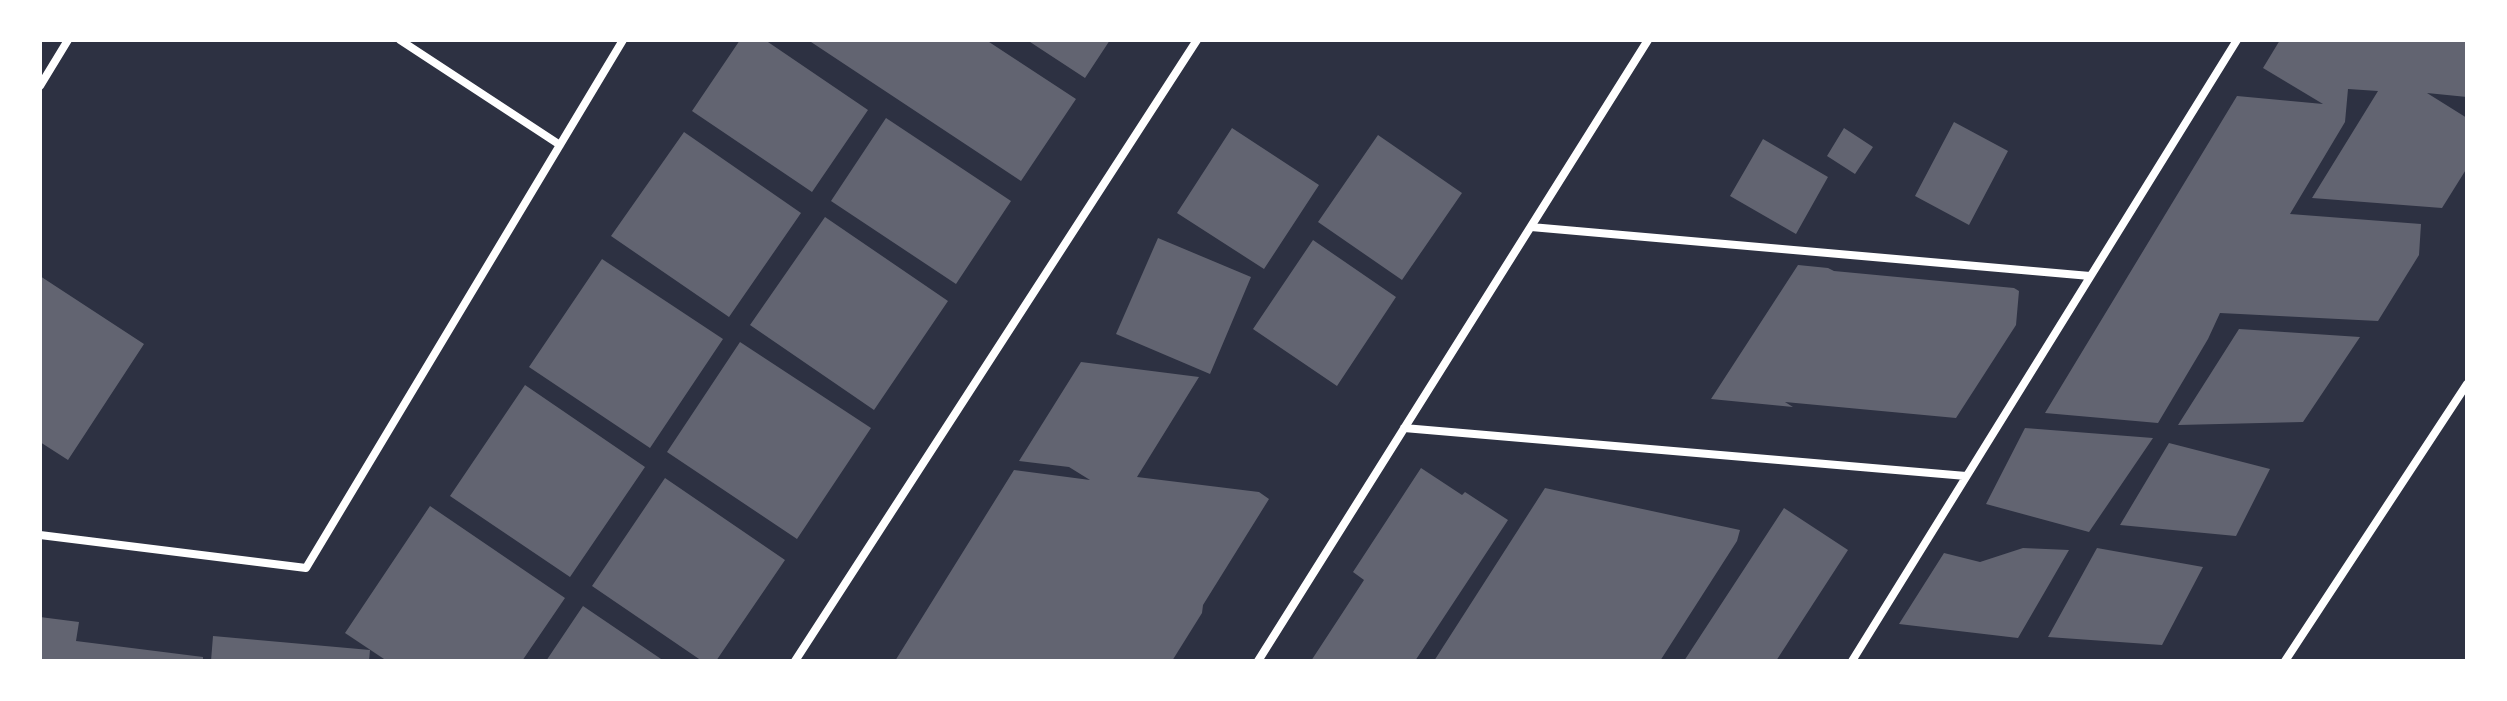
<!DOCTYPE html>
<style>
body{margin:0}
#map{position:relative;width:2507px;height:701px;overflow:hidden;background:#2d3142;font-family:Poppins,sans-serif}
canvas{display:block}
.frame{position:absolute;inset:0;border:42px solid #fff;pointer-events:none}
</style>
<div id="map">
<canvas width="2507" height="701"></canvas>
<div class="frame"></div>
</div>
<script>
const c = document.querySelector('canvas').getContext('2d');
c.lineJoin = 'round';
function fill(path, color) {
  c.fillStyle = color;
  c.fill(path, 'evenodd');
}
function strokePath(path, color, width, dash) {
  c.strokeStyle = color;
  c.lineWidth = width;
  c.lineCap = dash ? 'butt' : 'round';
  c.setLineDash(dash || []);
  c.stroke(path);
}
fill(new Path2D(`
 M 740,40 L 765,40 L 868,110 L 812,192 L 692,111 Z
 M 808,40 L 986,40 L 1076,99 L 1021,181 Z
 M 1027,40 L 1110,40 L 1085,78 Z
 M 2280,40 L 2467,40 L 2467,97 L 2427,93 L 2467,118 L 2467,168 L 2442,208 L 2312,198 L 2378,91 L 2348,89 L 2345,122 L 2290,214 L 2421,224 L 2419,255 L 2378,321 L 2220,313 L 2208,339 L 2158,423 L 2045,413 L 2237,96 L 2323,104 L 2263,68 Z
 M 886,118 L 1011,201 L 956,284 L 831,201 Z
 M 1954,122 L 2008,151 L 1969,225 L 1915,196 Z
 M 1232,128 L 1319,185 L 1264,269 L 1177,213 Z
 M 1844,128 L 1873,147 L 1855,174 L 1827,156 Z
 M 684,132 L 801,213 L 729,317 L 611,236 Z
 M 1378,135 L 1462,193 L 1402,280 L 1318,222 Z
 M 1763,139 L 1828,177 L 1796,234 L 1730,196 Z
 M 825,217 L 948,301 L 874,410 L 750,325 Z
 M 1158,238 L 1251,277 L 1210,374 L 1116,334 Z
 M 1313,240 L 1396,297 L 1337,386 L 1253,329 Z
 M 602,259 L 723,339 L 650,448 L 529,367 Z
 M 1798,265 L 1828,268 L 1834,271 L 2014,288 L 2019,291 L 2016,325 L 1956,418 L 1785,402 L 1793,407 L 1711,399 Z
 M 40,276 L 144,344 L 68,460 L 40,442 Z
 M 2239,329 L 2360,337 L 2303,422 L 2178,425 Z
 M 740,342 L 871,428 L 797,539 L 667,452 Z
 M 1081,362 L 1199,377 L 1137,477 L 1259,492 L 1269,499 L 1203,605 L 1202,613 L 1172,661 L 895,661 L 1014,470 L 1090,480 L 1069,467 L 1019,461 Z
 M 525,385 L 645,467 L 570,577 L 450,496 Z
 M 2025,428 L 2153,438 L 2089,532 L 1986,504 Z
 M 2169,443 L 2270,469 L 2236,536 L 2120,525 Z
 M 1421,468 L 1462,495 L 1465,492 L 1508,520 L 1415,661 L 1311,661 L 1364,580 L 1353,572 Z
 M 665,478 L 785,560 L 716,661 L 702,661 L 592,586 Z
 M 1545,488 L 1740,530 L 1737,541 L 1660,661 L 1434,661 Z
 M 430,506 L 565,598 L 522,661 L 387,661 L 345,633 Z
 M 1784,508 L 1848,550 L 1776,661 L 1684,661 Z
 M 2023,548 L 2069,550 L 2018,638 L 1899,624 L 1944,553 L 1980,562 Z
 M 2097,548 L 2203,567 L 2162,645 L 2048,637 Z
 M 583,606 L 664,661 L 546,661 Z
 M 40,617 L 79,622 L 76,641 L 203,657 L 203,661 L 40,661 Z
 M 213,636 L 370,650 L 369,661 L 211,661 Z`), '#626471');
strokePath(new Path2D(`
 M 400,40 L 560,145
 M 40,86 L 68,40
 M 1531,227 L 2090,276
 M 1404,428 L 1966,476
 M 40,535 L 306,568 L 623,40
 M 795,661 L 1197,40
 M 1258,661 L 1648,40
 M 1852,661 L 2237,40
 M 2285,661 L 2467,384`), '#fff', 8);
</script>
